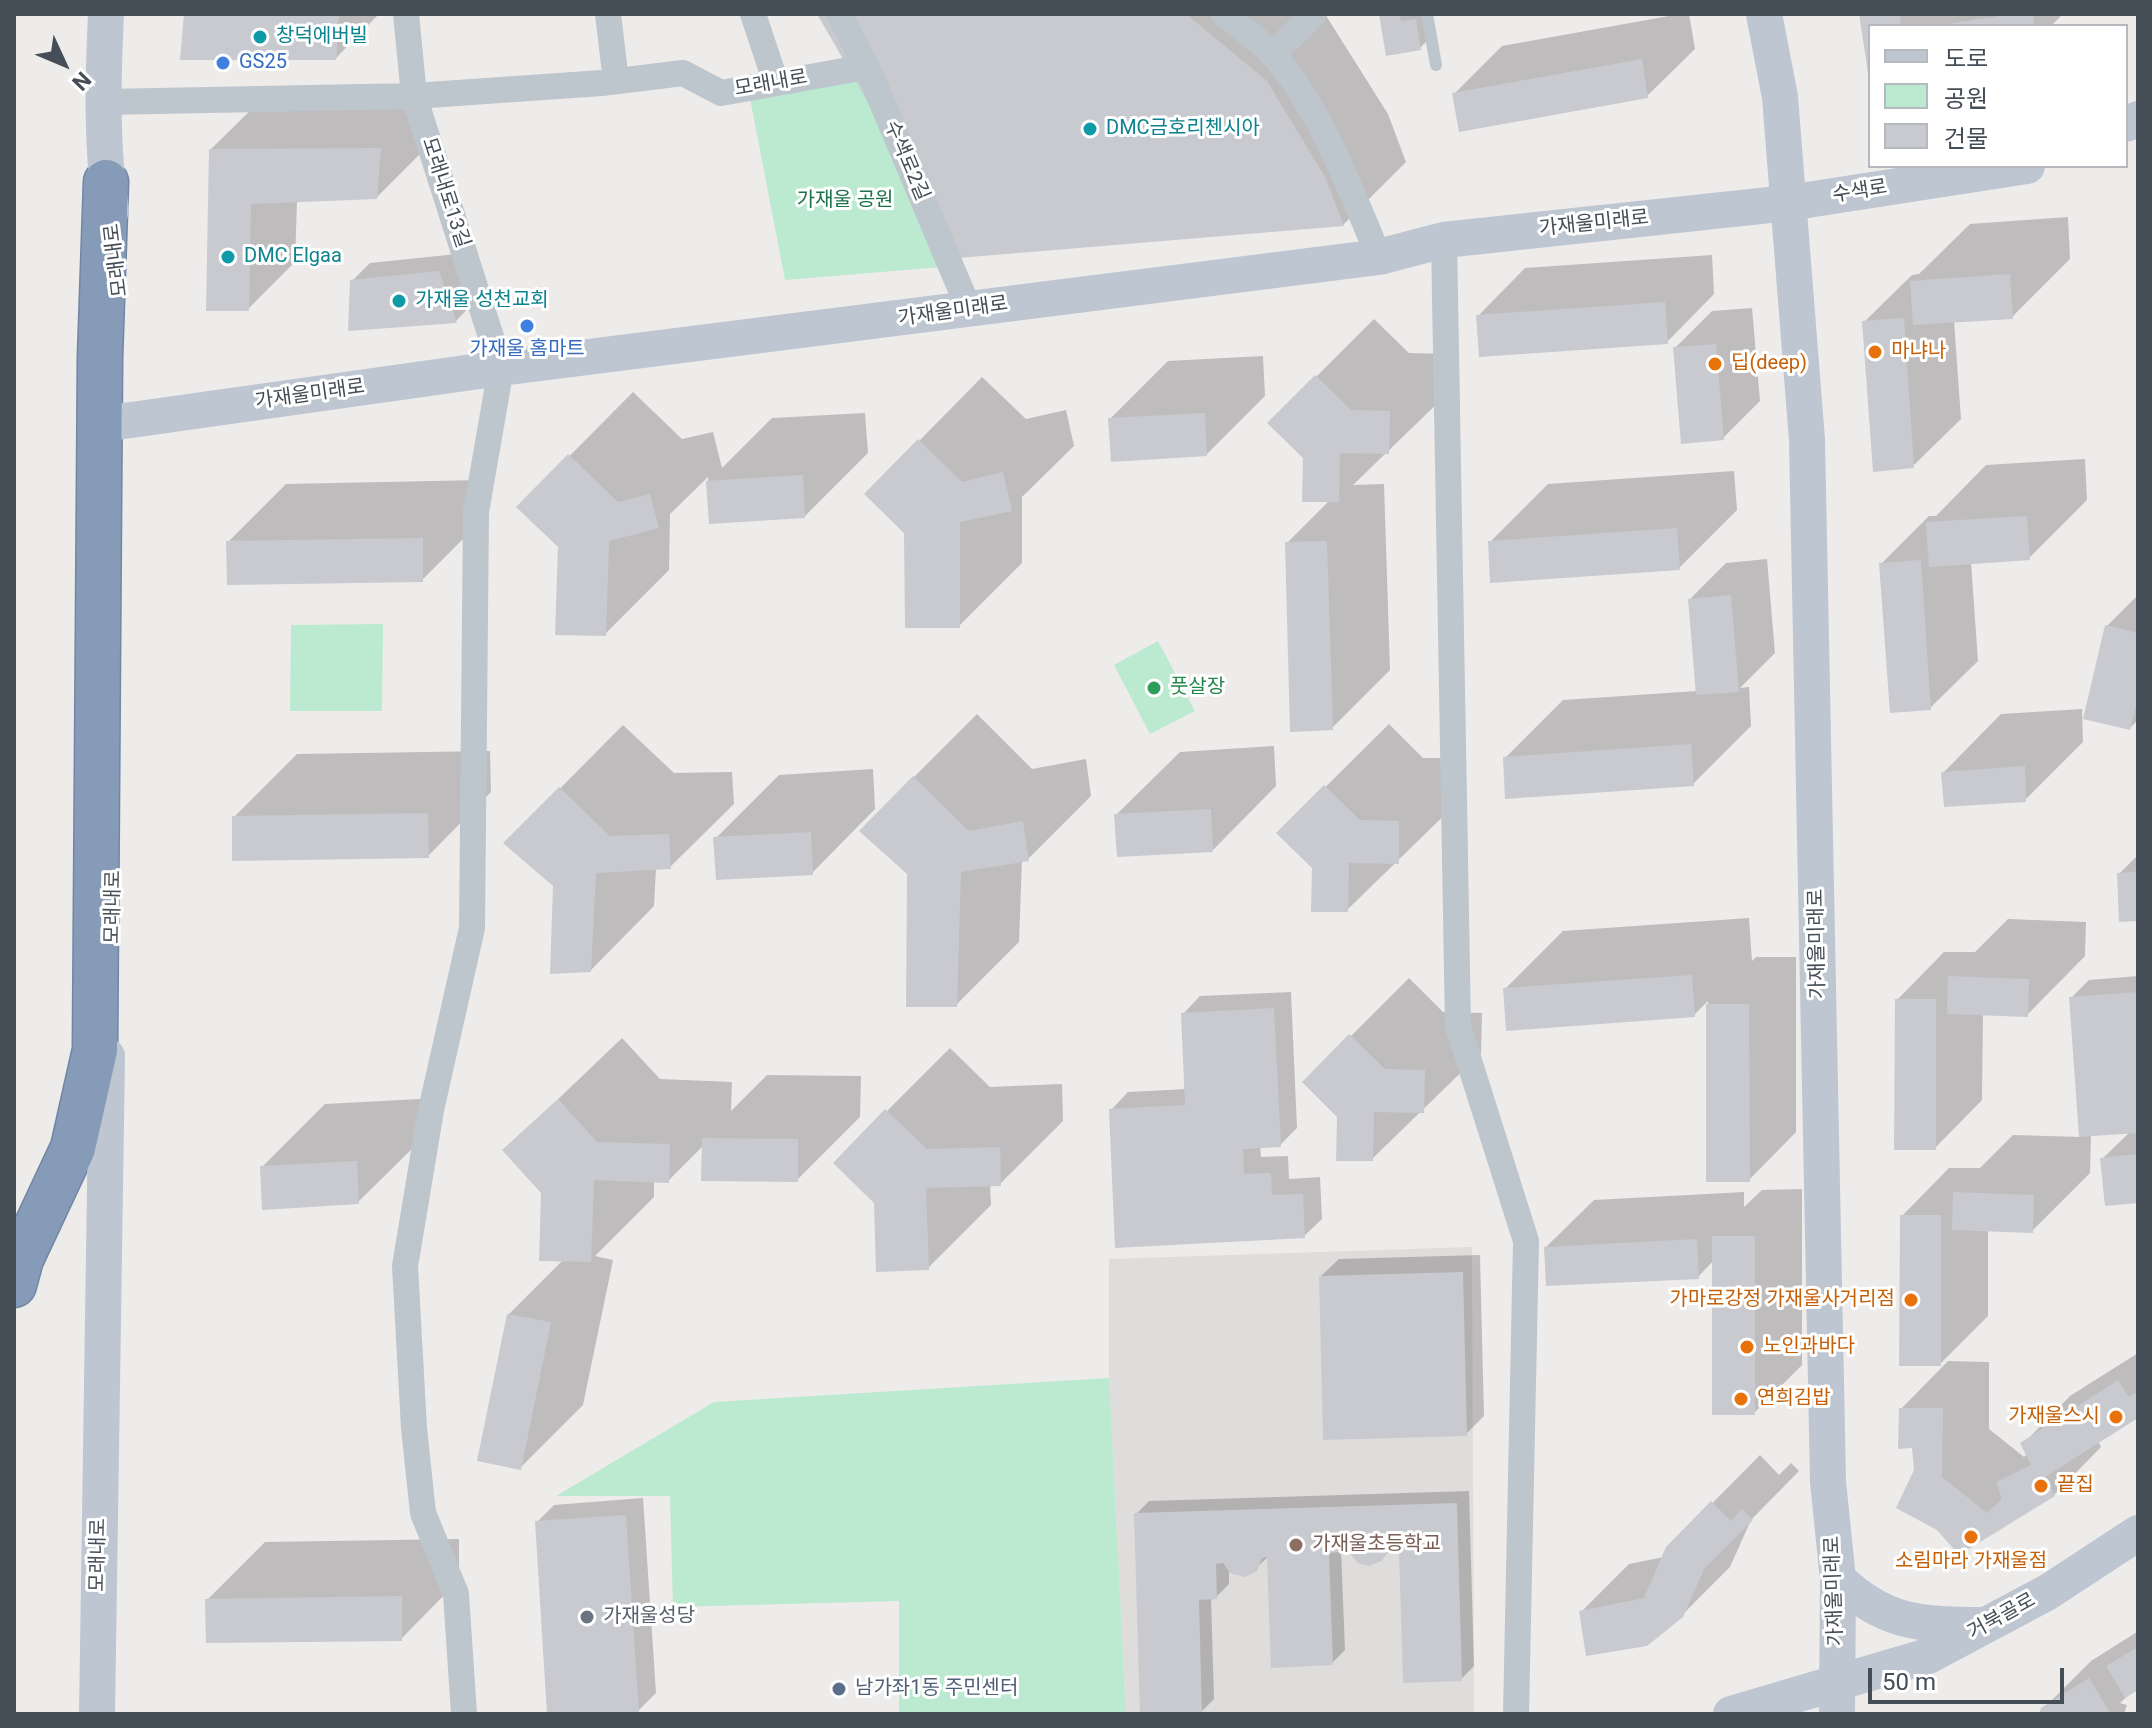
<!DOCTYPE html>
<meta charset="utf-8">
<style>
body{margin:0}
#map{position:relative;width:2152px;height:1728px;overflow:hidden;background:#eeebeb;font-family:Roboto,"Noto Sans KR",sans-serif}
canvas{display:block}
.frame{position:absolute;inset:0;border:16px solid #454e57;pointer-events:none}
.legend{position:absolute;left:1868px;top:24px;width:260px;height:144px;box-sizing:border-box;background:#fff;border:2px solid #b5b8bc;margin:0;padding:10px 14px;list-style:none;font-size:24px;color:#454e57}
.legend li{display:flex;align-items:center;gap:16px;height:40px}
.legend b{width:40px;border:2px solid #b5b8bc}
.north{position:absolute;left:24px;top:24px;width:80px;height:80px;-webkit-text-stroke:6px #fff;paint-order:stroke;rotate:134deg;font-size:22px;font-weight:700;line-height:32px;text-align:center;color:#454e57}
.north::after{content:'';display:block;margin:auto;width:28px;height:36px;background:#454e57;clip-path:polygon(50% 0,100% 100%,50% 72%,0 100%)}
.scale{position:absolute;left:1868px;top:1668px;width:196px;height:36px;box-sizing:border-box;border:4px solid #454e57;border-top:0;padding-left:10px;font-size:24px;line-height:28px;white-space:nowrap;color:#454e57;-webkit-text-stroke:6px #fff;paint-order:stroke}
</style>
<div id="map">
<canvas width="2152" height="1728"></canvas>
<div class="frame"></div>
<ul class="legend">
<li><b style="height:10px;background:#bdc6d1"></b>도로</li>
<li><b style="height:22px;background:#bbead0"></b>공원</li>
<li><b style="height:22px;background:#c8cad0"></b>건물</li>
</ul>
<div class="north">N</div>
<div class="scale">50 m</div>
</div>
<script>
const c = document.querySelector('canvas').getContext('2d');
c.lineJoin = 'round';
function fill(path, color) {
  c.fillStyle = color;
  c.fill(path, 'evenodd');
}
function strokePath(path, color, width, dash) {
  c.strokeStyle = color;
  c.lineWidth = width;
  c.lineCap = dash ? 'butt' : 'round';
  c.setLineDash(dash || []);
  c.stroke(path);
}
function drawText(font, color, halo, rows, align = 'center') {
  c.font = font + ' Roboto,"Noto Sans KR",sans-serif';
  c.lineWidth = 6;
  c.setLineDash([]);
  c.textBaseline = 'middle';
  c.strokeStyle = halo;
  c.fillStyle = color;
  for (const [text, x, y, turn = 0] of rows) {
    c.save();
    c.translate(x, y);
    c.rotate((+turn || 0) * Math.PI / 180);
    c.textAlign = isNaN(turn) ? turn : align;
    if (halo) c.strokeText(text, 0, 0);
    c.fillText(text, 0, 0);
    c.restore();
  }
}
fill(new Path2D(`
 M 1472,1247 L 1474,1713 L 1126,1714 L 1109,1378 L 1109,1259 Z`), '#dfdcdc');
fill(new Path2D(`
 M 870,74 L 954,266 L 785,280 L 748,88 Z
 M 383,624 L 382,711 L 290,711 L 291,625 Z
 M 1158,641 L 1195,711 L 1150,734 L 1114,665 Z
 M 1109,1378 L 1126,1714 L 899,1714 L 899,1601 L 673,1607 L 670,1496 L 556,1496 L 714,1402 Z`), '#bbead0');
fill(new Path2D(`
 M 186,14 L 379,14 L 336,58 Z
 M 819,14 L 1325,14 L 1388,114 L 1406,162 L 1343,225 Z
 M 1381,14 L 1424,14 L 1428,40 L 1420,48 Z
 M 1680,14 L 1689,14 L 1695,49 L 1647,96 L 1454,94 L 1502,46 Z
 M 1861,14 L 2063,14 L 2051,26 L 1870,26 L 1870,86 Z
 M 428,101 L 424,150 L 377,197 L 297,200 L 295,262 L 248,309 L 211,149 L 259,102 Z
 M 2068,217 L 2070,259 L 2012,317 L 1954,321 L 1961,419 L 1913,466 L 1864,322 L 1912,275 L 1919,274 L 1970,224 Z
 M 457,254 L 473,303 L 456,321 L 352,281 L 370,263 Z
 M 1712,255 L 1714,294 L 1667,342 L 1478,316 L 1525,268 Z
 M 1752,308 L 1760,401 L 1723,438 L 1675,348 L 1712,311 Z
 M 1374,319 L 1409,353 L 1448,354 L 1447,394 L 1353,485 L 1384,484 L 1390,670 L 1332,728 L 1287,543 L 1330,500 L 1305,458 L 1270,423 Z
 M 1263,356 L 1265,396 L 1207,454 L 1110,419 L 1168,361 Z
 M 982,377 L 1026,419 L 1066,410 L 1074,446 L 1022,497 L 1022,563 L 959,626 L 906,533 L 867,494 Z
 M 633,392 L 682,439 L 713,432 L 722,468 L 772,418 L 865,413 L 868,453 L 804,517 L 711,522 L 708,477 L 670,514 L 669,570 L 605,634 L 560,546 L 519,507 Z
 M 2085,459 L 2087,500 L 2029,558 L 1971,562 L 1978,661 L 1930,708 L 1881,564 L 1929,516 L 1936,516 L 1986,465 Z
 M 1734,471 L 1737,510 L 1679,568 L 1490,542 L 1548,484 Z
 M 480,480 L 480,522 L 422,580 L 228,542 L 286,484 Z
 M 1767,559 L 1775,653 L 1740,688 L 1749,687 L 1751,726 L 1693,784 L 1505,758 L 1563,700 L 1697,691 L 1690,599 L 1726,563 Z
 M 2138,595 L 2138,720 L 2130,728 L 2107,626 Z
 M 2082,709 L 2083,742 L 2025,800 L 1943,773 L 2001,714 Z
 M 977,714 L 1032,769 L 1086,759 L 1091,796 L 1028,859 L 1022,860 L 1019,942 L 956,1005 L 914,777 Z
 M 1389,724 L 1423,758 L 1462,758 L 1461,799 L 1347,910 L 1314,867 L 1279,833 Z
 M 623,725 L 674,773 L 732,772 L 734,804 L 670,867 L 656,868 L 654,906 L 591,970 L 555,885 L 506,843 Z
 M 1274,746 L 1276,786 L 1213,850 L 1116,815 L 1180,752 Z
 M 490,751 L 491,792 L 428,856 L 234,817 L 297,754 Z
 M 873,769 L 875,809 L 812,873 L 716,838 L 779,775 Z
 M 2138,855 L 2138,919 L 2119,874 Z
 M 1749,918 L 1752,961 L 1756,957 L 1796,957 L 1796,1132 L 1749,1180 L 1708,1180 L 1708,1001 L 1694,1015 L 1505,989 L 1563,931 Z
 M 2008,919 L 2086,922 L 2085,956 L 2027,1015 L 1983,1013 L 1982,1100 L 1935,1148 L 1897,1000 L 1944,952 L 1975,952 Z
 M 2138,976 L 2138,1201 L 2102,1159 L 2130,1132 L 2091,1134 L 2090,1173 L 2032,1231 L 1988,1229 L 1988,1316 L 1940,1364 L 1902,1216 L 1949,1168 L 1980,1168 L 2013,1135 L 2081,1137 L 2072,997 L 2089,980 Z
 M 1409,978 L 1443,1012 L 1482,1013 L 1481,1053 L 1372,1159 L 1339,1116 L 1305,1082 Z
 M 1291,992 L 1297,1128 L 1280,1145 L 1260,1146 L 1261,1157 L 1288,1156 L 1289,1179 L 1320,1177 L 1322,1219 L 1304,1236 L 1111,1110 L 1128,1092 L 1187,1089 L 1183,1014 L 1200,996 Z
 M 622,1038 L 660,1079 L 732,1082 L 731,1111 L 767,1075 L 861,1076 L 860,1117 L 797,1180 L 704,1145 L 668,1181 L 654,1180 L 654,1197 L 595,1256 L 613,1260 L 583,1405 L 520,1468 L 508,1315 L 563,1260 L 543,1192 L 505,1150 Z
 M 950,1048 L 990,1087 L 1062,1084 L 1063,1121 L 1000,1184 L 990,1184 L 991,1205 L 928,1268 L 887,1111 Z
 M 420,1099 L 422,1139 L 358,1202 L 262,1167 L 325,1104 Z
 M 1802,1189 L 1802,1365 L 1754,1413 L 1714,1260 L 1698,1277 L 1546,1247 L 1594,1200 L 1744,1192 L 1744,1207 L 1762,1190 Z
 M 1480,1255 L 1484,1416 L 1466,1434 L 1321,1276 L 1339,1259 Z
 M 2138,1353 L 2138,1416 L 2098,1441 L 2101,1447 L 2054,1495 L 1959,1552 L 1916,1470 L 1913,1446 L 1901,1409 L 1948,1361 L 1989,1362 L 1989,1429 L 2024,1457 L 2027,1454 L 2023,1444 L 2070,1396 Z
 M 1760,1455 L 1779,1475 L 1791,1463 L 1799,1471 L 1751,1520 L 1730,1567 L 1682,1615 L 1581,1612 L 1629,1564 L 1664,1557 L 1668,1548 Z
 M 1469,1491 L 1474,1666 L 1461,1679 L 1401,1548 L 1393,1548 L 1381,1559 L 1349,1549 L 1341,1550 L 1345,1650 L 1332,1663 L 1269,1556 L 1255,1569 L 1229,1570 L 1229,1584 L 1216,1597 L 1211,1597 L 1214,1699 L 1201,1712 L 1136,1514 L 1149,1501 Z
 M 643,1498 L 656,1693 L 638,1711 L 610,1714 L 549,1714 L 537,1522 L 554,1505 Z
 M 459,1539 L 459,1580 L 401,1639 L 207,1600 L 265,1542 Z
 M 2137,1632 L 2138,1687 L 2120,1703 L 2127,1705 L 2124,1714 L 2041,1714 L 2043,1709 L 2091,1661 Z`), '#0003');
fill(new Path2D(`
 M 184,14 L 339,14 L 336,60 L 180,60 Z
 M 817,14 L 1186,14 L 1267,81 L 1325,177 L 1344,226 L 958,258 Z
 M 1379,14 L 1400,14 L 1401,21 L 1416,19 L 1421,50 L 1386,56 Z
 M 1859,14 L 1900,14 L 1901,26 L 1870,26 L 1870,86 Z
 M 2013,14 L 2033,14 L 2034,26 L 1934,26 Z
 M 1642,59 L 1648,98 L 1459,132 L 1452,93 Z
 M 381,148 L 377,199 L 251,204 L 249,311 L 206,311 L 209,149 Z
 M 439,271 L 457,323 L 348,331 L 350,280 Z
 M 2010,274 L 2013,319 L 1913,325 L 1910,281 Z
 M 1665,302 L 1668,344 L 1479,357 L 1476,315 Z
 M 1904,318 L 1914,468 L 1873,472 L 1862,321 Z
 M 1716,344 L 1724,440 L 1681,444 L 1673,347 Z
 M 1315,375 L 1351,410 L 1390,411 L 1389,454 L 1340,453 L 1339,502 L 1302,502 L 1303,458 L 1267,423 Z
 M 1205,413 L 1207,456 L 1111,462 L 1108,418 Z
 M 918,439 L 962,482 L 1003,472 L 1012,511 L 960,522 L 960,628 L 905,628 L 904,533 L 864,494 Z
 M 568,454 L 618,502 L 650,494 L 659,528 L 609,541 L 606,636 L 555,635 L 558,547 L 516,507 Z
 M 803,475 L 805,518 L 709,524 L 706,481 Z
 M 2027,516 L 2030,560 L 1929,567 L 1926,522 Z
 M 1677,528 L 1680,570 L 1490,583 L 1488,541 Z
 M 423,538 L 423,582 L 227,585 L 226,541 Z
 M 1327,541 L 1333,730 L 1290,732 L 1285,542 Z
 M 1921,560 L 1931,710 L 1890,713 L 1879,563 Z
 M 1731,595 L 1739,692 L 1696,695 L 1688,599 Z
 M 2105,625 L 2138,633 L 2138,697 L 2130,730 L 2083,719 Z
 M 1691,744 L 1694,786 L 1505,799 L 1503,757 Z
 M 2025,766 L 2026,802 L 1944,807 L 1941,772 Z
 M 913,776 L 969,831 L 1023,821 L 1029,861 L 961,872 L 957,1007 L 906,1007 L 907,874 L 859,831 Z
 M 1324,785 L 1360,820 L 1399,821 L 1399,864 L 1349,863 L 1348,912 L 1311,912 L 1312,868 L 1276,833 Z
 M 559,787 L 610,836 L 669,834 L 671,869 L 596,873 L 591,972 L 550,974 L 553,886 L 503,843 Z
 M 1211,809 L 1213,852 L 1117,857 L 1114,814 Z
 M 428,813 L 429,858 L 232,861 L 232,816 Z
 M 811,832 L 813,875 L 716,880 L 713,837 Z
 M 2138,872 L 2138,921 L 2119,922 L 2117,873 Z
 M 1692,975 L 1695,1017 L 1506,1031 L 1503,988 Z
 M 1948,976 L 2029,979 L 2028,1017 L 1947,1014 Z
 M 2138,992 L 2138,1133 L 2079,1137 L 2069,997 Z
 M 1895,999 L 1936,999 L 1936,1150 L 1894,1150 Z
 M 1706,1004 L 1749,1004 L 1750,1182 L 1706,1182 Z
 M 1274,1008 L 1281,1147 L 1243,1149 L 1244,1174 L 1271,1173 L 1272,1195 L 1303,1194 L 1305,1238 L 1115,1248 L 1109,1109 L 1185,1105 L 1181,1013 Z
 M 1349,1034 L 1385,1069 L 1425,1070 L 1424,1113 L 1374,1112 L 1373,1161 L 1336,1161 L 1337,1117 L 1302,1082 Z
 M 558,1099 L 597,1142 L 670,1144 L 669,1183 L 594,1180 L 591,1262 L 539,1261 L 541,1193 L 502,1150 Z
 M 885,1109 L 927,1149 L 1000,1147 L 1001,1186 L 926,1188 L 929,1270 L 876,1272 L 874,1203 L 833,1163 Z
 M 702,1138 L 798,1139 L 798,1182 L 701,1181 Z
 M 2138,1154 L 2138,1203 L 2105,1206 L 2100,1158 Z
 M 357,1161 L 359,1204 L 262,1210 L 260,1166 Z
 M 1953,1192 L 2034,1195 L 2033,1233 L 1952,1230 Z
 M 1900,1215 L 1941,1215 L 1941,1366 L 1899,1366 Z
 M 1712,1236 L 1755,1236 L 1755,1415 L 1712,1415 Z
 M 1697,1239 L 1699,1279 L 1546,1286 L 1544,1247 Z
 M 1463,1272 L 1467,1436 L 1323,1440 L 1319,1276 Z
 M 507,1314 L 551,1322 L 521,1470 L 477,1461 Z
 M 2118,1380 L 2129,1397 L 2138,1391 L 2138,1418 L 2045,1477 L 2055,1496 L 1959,1555 L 1937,1530 L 1896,1508 L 1914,1470 L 1912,1448 L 1898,1449 L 1899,1408 L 1943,1408 L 1942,1477 L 1987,1513 L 2002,1499 L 1996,1482 L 2031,1465 L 2020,1443 Z
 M 1711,1501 L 1731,1521 L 1742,1509 L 1753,1520 L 1704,1569 L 1683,1617 L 1647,1646 L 1586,1656 L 1579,1611 L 1644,1598 L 1666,1547 Z
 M 1457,1503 L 1462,1681 L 1403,1683 L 1399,1550 L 1389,1550 L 1382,1561 L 1369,1566 L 1358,1563 L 1348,1551 L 1329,1553 L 1333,1665 L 1271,1668 L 1267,1557 L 1262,1558 L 1257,1571 L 1245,1577 L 1230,1573 L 1223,1563 L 1216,1564 L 1217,1599 L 1199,1600 L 1202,1714 L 1140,1714 L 1134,1513 Z
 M 626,1515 L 639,1713 L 547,1714 L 535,1521 Z
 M 402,1596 L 402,1641 L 206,1643 L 205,1599 Z
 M 2138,1647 L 2138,1690 L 2125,1698 L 2106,1666 Z
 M 2089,1678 L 2111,1714 L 2039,1714 L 2041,1708 Z`), '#c8cad0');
const highway = new Path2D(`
 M 14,1285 L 21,1259 L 73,1148 L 95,1050 L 100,357 L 106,182`);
strokePath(highway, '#7187a3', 47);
strokePath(new Path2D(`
 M 1427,14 L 1436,65`), '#bdc5cd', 12);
strokePath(new Path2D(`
 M 406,14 L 414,96 L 501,368 L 476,512 L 472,928 L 431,1110 L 405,1266 L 414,1428 L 423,1513 L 456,1594 L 464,1714
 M 608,14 L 616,81
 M 753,14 L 776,83
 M 839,14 L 870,74 L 969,309
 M 1224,14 C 1240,27 1258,39 1272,54 C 1318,103 1353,195 1379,257
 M 1272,55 L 1314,14
 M 105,102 L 414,96 L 602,83 L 683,73 L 721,93 L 866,67
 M 1444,240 L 1458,1026 L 1526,1241 L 1516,1714`), '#bdc5cd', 26);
strokePath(new Path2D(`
 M 106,14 C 103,78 101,146 111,210
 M 1764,14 L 1780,97 L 1807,440 L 1828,1482 L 1838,1579 L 1837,1714
 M 2126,124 L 2138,119
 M 117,422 L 501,368 L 1379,257 L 1444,240 L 1788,203 L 2027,166
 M 1838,1579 C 1886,1625 1921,1624 1984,1625
 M 97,1714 L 107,1056
 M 1731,1714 L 1928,1656 L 2048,1592 L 2138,1533`), '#bdc6d1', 36);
strokePath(highway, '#869bb7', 44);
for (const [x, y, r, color] of [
 [260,37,8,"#0f9aa8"],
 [223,63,8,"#3f7fe0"],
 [1090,129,8,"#0f9aa8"],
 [228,257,8,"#0f9aa8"],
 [399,301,8,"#0f9aa8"],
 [527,326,8,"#3f7fe0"],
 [1875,352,8,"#e8710a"],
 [1715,364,8,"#e8710a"],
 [1154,688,8,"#2e9e5b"],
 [1911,1300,8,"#e8710a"],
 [1747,1347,8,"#e8710a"],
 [1741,1399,8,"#e8710a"],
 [2116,1417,8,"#e8710a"],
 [2041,1486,8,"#e8710a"],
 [1971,1537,8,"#e8710a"],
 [1296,1545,8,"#8d6e63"],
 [587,1617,8,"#6b7280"],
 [839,1689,8,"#5c6f8a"]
]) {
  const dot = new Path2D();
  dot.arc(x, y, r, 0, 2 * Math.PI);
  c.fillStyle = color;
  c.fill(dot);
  strokePath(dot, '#fff', 3);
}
drawText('20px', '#0d838f', '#fff', [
 ["창덕에버빌",276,37],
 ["DMC금호리첸시아",1106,129],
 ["DMC Elgaa",244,257],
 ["가재울 성천교회",415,301]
], 'left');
drawText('20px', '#366cbe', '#fff', [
 ["GS25",239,63],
 ["가재울 홈마트",527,350,"center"]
], 'left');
drawText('20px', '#454e57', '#fff', [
 ["모래내로",771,84,-10],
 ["수색로2길",906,161,67],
 ["수색로",1860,192,-9],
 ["모래내로13길",445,193,72],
 ["가재울미래로",1594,224,-6],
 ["모래내로",117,260,-97],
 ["가재울미래로",953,312,-8],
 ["가재울미래로",310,395,-8],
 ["모래내로",114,907,-89],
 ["가재울미래로",1818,944,-91],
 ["모래내로",99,1555,-89],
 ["가재울미래로",1835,1591,-92],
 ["거북골로",2002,1617,-29]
]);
drawText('20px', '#1d714b', '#fff', [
 ["가재울 공원",845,201]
]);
drawText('20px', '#c56008', '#fff', [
 ["마냐나",1891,352],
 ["딥(deep)",1731,364],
 ["가마로강정 가재울사거리점",1895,1300,"right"],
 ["노인과바다",1763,1347],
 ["연희김밥",1757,1399],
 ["가재울스시",2100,1417,"right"],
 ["끝집",2057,1486],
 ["소림마라 가재울점",1971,1562,"center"]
], 'left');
drawText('20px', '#27864d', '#fff', [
 ["풋살장",1170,688]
], 'left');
drawText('20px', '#785e54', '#fff', [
 ["가재울초등학교",1312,1545]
], 'left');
drawText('20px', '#5b616d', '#fff', [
 ["가재울성당",603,1617]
], 'left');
drawText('20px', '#4e5e75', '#fff', [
 ["남가좌1동 주민센터",855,1689]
], 'left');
</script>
